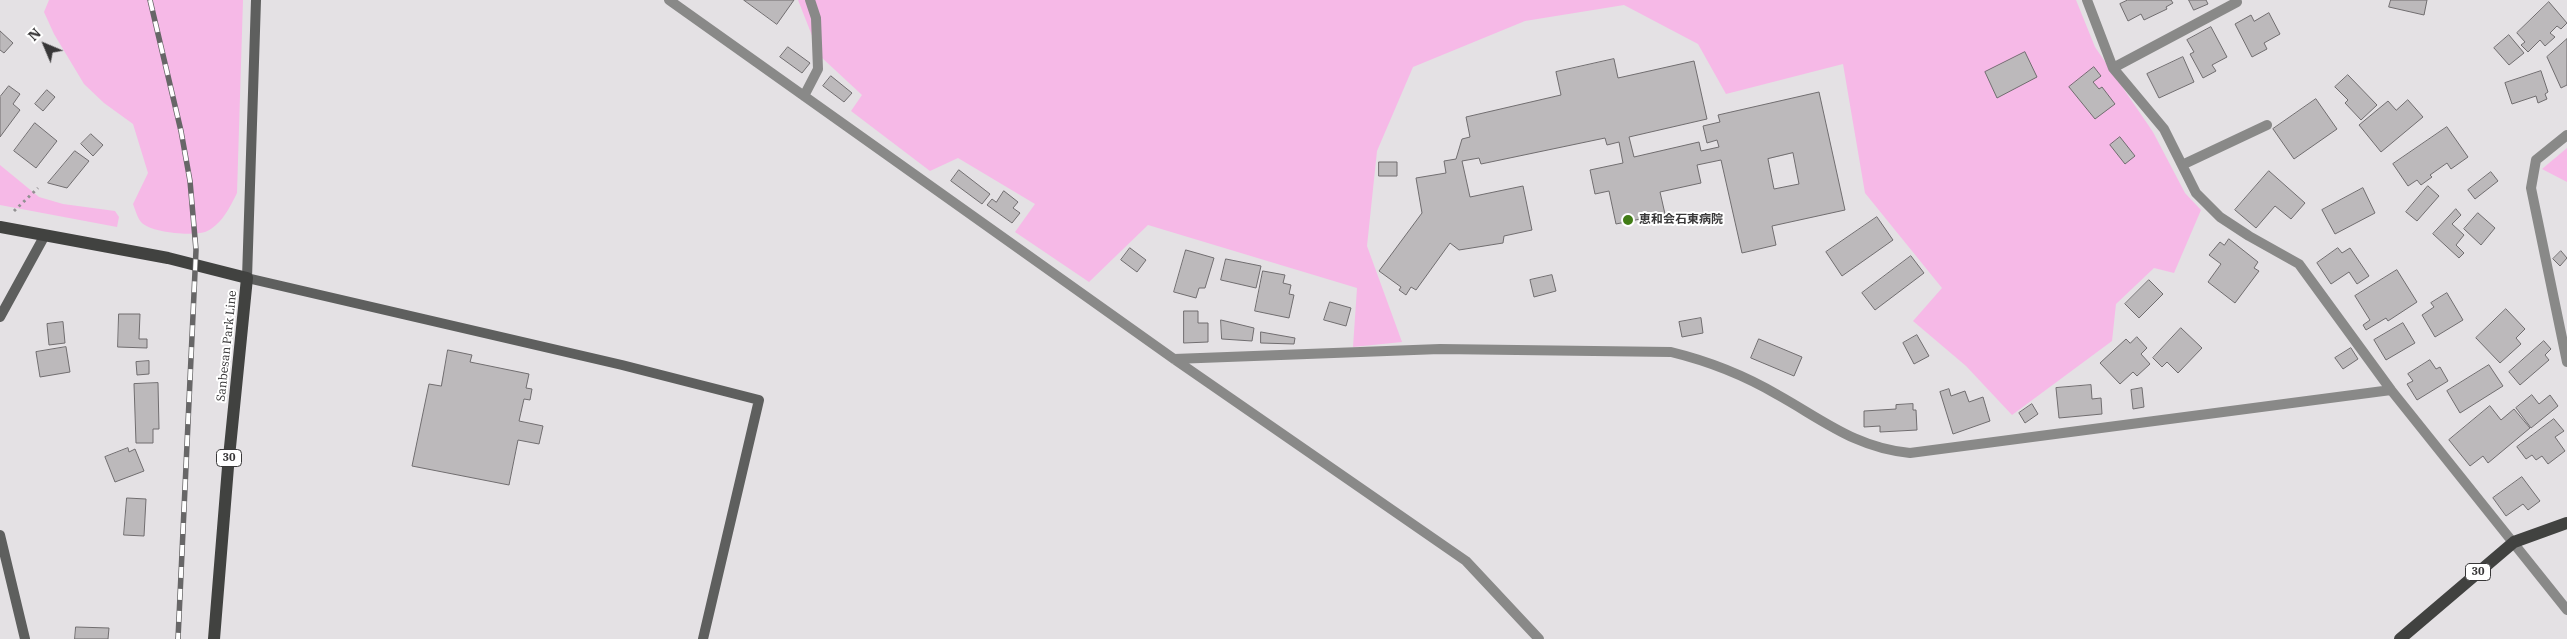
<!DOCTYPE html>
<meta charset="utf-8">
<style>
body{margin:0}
#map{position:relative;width:2567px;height:639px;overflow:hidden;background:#e4e1e4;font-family:"IBM Plex Serif",serif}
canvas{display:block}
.north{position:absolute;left:20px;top:20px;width:50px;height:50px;-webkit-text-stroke:4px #fff;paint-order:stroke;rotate:315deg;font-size:14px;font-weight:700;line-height:20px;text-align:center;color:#383738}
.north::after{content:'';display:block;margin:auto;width:18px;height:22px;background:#383738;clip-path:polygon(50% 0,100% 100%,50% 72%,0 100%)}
</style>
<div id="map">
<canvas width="2567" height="639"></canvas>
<div class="north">N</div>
</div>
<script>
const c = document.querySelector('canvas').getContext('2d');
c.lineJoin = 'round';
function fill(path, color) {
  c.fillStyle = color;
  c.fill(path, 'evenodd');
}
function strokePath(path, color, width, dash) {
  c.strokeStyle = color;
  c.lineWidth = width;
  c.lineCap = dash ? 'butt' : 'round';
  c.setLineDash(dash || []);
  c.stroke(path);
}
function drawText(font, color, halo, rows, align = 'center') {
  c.font = font + ' "IBM Plex Serif","Noto Sans JP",serif';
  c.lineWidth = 4;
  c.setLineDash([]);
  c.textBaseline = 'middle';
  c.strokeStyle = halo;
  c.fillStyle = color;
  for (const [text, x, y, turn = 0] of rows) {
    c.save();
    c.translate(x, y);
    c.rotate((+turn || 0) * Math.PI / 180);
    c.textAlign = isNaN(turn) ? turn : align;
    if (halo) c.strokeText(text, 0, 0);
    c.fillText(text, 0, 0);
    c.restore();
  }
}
fill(new Path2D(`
 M 49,0 L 243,0 L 237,193 C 230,207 221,226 205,232 C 191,236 151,233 141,222 C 137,217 135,209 133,204 L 148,173 L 133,124 L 104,103 L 84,84 L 54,34 L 44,12 Z
 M 798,0 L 2076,0 L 2095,47 L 2153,132 L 2185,193 L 2201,210 L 2174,273 L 2154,268 L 2116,304 L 2112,341 L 2012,415 L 1966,366 L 1913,321 L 1942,288 L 1865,193 L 1843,64 L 1726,94 L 1698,44 L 1624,5 L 1525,21 L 1413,67 L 1377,151 L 1367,246 L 1402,342 L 1353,347 L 1357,288 L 1148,225 L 1089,282 L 1015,232 L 1035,204 L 958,158 L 930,171 L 851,111 L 862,95 L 820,56 Z
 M 2567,148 L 2567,182 L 2542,169 Z
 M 0,165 L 39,197 L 63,204 L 115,211 L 119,217 L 117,227 L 0,205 Z`), '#f6b9e7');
const building = new Path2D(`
 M 744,0 L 794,0 L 777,24 Z
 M 2128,0 L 2171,0 L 2173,3 L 2166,7 L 2167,9 L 2144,20 L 2141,14 L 2128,21 L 2120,4 Z
 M 2189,0 L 2206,0 L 2208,4 L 2194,10 Z
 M 2391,0 L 2427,0 L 2424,15 L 2389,7 Z
 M 2549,2 L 2567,23 L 2561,29 L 2557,26 L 2550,33 L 2555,37 L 2545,46 L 2540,40 L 2528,52 L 2521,45 L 2525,42 L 2517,33 Z
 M 2269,13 L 2280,34 L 2264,43 L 2267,49 L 2252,57 L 2235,24 L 2251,15 L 2254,21 Z
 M 2211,27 L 2227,57 L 2212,65 L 2216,71 L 2203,78 L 2190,54 L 2194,52 L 2187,40 Z
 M 0,31 L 13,43 L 4,53 L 0,50 Z
 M 2509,35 L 2524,53 L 2509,65 L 2494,48 Z
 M 2567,39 L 2567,85 L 2561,88 L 2547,57 Z
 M 788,47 L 810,63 L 802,73 L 780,57 Z
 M 2025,52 L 2037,77 L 1997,98 L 1985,72 Z
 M 2183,57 L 2194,82 L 2159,98 L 2147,74 Z
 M 1614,59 L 1618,78 L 1694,61 L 1707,119 L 1629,137 L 1634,157 L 1699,142 L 1701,151 L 1719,147 L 1717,140 L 1707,143 L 1703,126 L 1720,122 L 1718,115 L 1819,92 L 1845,210 L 1772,226 L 1776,245 L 1742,253 L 1721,160 L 1697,165 L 1701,183 L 1660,192 L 1665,214 L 1616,224 L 1609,191 L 1595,194 L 1590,170 L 1623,163 L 1619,142 L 1607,145 L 1605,138 L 1481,164 L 1479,158 L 1462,161 L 1470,197 L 1523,186 L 1532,230 L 1504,236 L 1503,243 L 1459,250 L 1450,243 L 1416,290 L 1411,287 L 1406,295 L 1399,290 L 1401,287 L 1379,271 L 1422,213 L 1416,178 L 1446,173 L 1444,161 L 1456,159 L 1462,139 L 1470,137 L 1466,117 L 1561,95 L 1556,72 ZM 1793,153 L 1799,184 L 1774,189 L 1768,159 Z
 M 2094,67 L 2101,76 L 2093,82 L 2099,89 L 2102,87 L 2115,104 L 2095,119 L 2069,87 Z
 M 2541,71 L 2548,92 L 2545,94 L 2547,99 L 2538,103 L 2536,96 L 2512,104 L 2505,83 Z
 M 2348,75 L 2377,105 L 2361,120 L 2345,103 L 2348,100 L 2335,87 Z
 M 831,76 L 852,93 L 844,102 L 823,86 Z
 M 9,86 L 20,94 L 13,104 L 20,110 L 0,137 L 0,97 Z
 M 47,90 L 55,97 L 43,111 L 35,104 Z
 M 2316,99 L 2337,129 L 2294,159 L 2273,129 Z
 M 2408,100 L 2423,117 L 2381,152 L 2359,125 L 2388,101 L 2396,110 Z
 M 35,123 L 57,141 L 36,168 L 14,151 Z
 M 2447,127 L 2468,157 L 2451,169 L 2447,163 L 2430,175 L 2432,177 L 2421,185 L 2417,180 L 2408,186 L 2393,164 Z
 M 91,134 L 103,145 L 93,156 L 81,144 Z
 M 2120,137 L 2135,156 L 2125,164 L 2110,145 Z
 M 75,151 L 89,161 L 67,188 L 48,183 Z
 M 1379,162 L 1397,162 L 1397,176 L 1379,176 Z
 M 959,170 L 990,194 L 982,204 L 951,181 Z
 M 2269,171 L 2305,203 L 2291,219 L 2275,206 L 2256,228 L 2235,210 Z
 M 2491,172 L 2498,181 L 2475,199 L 2468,190 Z
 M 2428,186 L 2439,196 L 2417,221 L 2406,212 Z
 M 2363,188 L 2375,213 L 2335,234 L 2322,210 Z
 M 1004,191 L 1018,202 L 1013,208 L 1020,213 L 1012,223 L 987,205 L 992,199 L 996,202 Z
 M 2456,209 L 2461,215 L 2452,224 L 2464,235 L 2456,245 L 2464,253 L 2459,258 L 2433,234 Z
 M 2478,213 L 2495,228 L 2481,245 L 2464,229 Z
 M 1877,217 L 1893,240 L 1842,276 L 1826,252 Z
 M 2229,239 L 2258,262 L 2254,268 L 2259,271 L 2235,303 L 2208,282 L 2221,264 L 2209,255 L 2220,242 L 2224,245 Z
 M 1130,248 L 1146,260 L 1137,272 L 1121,260 Z
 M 2338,248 L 2342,253 L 2350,248 L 2369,276 L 2357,284 L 2349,272 L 2331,284 L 2317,263 Z
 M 1186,250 L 1214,258 L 1205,288 L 1199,288 L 1196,298 L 1174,292 Z
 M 2561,251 L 2567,258 L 2560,266 L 2553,259 Z
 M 1911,256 L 1924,273 L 1875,310 L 1862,293 Z
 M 1226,259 L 1261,266 L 1256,288 L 1221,280 Z
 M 2397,270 L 2417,302 L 2388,321 L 2386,318 L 2366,330 L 2363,325 L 2370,320 L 2355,296 Z
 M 1263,271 L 1285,275 L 1283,283 L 1291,285 L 1289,294 L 1294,295 L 1289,318 L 1255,311 Z
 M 1552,275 L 1556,291 L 1534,297 L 1530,280 Z
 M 2149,280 L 2163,294 L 2139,318 L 2125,304 Z
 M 2447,293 L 2463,320 L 2435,337 L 2422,315 L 2434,307 L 2431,303 Z
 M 1330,302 L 1351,308 L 1346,326 L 1324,320 Z
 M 2506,309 L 2525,329 L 2516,338 L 2521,344 L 2500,363 L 2476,338 Z
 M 1184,311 L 1198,311 L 1198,323 L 1208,323 L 1208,342 L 1184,343 Z
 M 119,314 L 140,314 L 139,339 L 147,339 L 147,348 L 118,347 Z
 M 1701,318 L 1703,333 L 1682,337 L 1679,322 Z
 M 1221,320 L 1254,328 L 1252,341 L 1222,339 Z
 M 63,322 L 65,343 L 49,345 L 47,324 Z
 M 2403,323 L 2415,343 L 2386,360 L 2374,340 Z
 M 2181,328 L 2202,348 L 2178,373 L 2167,362 L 2162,367 L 2153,358 Z
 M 1261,332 L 1295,338 L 1294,344 L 1261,343 Z
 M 1917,335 L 1929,356 L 1914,364 L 1903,343 Z
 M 2137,337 L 2147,348 L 2141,354 L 2150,364 L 2137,376 L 2133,372 L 2120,384 L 2100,363 L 2126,339 L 2130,343 Z
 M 1759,339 L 1802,357 L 1794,376 L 1751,358 Z
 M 2544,341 L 2551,349 L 2545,355 L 2549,360 L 2520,385 L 2509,372 Z
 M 66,347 L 70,372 L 40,377 L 36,352 Z
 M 2351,348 L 2358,359 L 2343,369 L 2335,358 Z
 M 448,350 L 472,355 L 470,362 L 529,374 L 526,388 L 532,389 L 530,400 L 524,399 L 519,421 L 543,426 L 539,444 L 518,440 L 509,485 L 412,466 L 429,384 L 441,386 Z
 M 2430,360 L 2436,369 L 2440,367 L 2448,381 L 2417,400 L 2407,384 L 2413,381 L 2408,374 Z
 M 149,361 L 149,374 L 137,375 L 136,362 Z
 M 2489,365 L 2503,386 L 2460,413 L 2447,391 Z
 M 158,383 L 159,429 L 153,429 L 153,443 L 136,443 L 134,384 Z
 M 2091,385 L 2092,399 L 2101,398 L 2102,414 L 2059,418 L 2056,388 Z
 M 2142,388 L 2144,407 L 2133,409 L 2131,390 Z
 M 1949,389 L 1951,396 L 1965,391 L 1969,402 L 1983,397 L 1990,421 L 1953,434 L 1940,392 Z
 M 2532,395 L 2539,404 L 2550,395 L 2558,406 L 2531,428 L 2516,408 Z
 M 1913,404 L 1913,410 L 1916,410 L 1917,430 L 1880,432 L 1880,426 L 1864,427 L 1864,411 L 1896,409 L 1896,405 Z
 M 2032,404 L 2038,414 L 2025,423 L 2019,413 Z
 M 2490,406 L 2501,420 L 2514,409 L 2530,428 L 2488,463 L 2483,456 L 2470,466 L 2449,440 Z
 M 2554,419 L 2564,431 L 2555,437 L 2565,451 L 2548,464 L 2542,456 L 2536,460 L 2532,455 L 2526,459 L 2517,447 Z
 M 128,448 L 129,452 L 135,449 L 144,471 L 115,482 L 105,457 Z
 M 2522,477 L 2540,501 L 2528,510 L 2523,504 L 2506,516 L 2493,498 Z
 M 127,498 L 146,499 L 144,536 L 124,535 Z
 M 76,627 L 109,628 L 108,639 L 75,639 Z`);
fill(building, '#bcb9bb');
strokePath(building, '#706d6f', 1);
strokePath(new Path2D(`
 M 14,211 L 38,188`), '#929092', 3, [2.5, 4]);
strokePath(new Path2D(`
 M 669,0 L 1174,359 L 1466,561 L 1539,639
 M 2087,0 L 2113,68 L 2164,129 L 2196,193 L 2220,217 L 2249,236 L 2299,264 L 2391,390 L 2567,610
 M 2113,68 L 2237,2
 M 804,96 L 818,69 L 816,18 L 810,0
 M 2567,135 L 2536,160 L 2531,188 L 2567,362
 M 2182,165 L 2267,125
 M 1174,359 L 1440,349 L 1671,352 C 1708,361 1744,375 1778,395 C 1823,420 1856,448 1910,453 L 2391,390`), '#898988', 10);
strokePath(new Path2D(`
 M 256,0 L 247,278 L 622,365 L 759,400 L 703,639
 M 0,317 L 45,235
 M 0,535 L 25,639`), '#5e5f5e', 10);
strokePath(new Path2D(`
 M 0,227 L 168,258 L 247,278 L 228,467 L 214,639
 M 2400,639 L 2514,542 L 2567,523`), '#414240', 12);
const rail = new Path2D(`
 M 150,0 L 181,131 L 190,181 L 196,250 L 178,639`);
strokePath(rail, '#676667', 5.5);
strokePath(rail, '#fff', 4, [11]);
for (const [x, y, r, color] of [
 [1628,220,6,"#417c16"]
]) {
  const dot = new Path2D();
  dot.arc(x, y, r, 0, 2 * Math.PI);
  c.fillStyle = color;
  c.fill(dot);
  strokePath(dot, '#fff', 2);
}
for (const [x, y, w] of [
 [229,458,25],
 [2478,572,25]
]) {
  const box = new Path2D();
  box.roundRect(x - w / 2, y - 8.5, w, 17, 4);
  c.fillStyle = '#fff';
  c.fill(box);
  strokePath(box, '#383738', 1);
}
drawText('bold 11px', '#383738', null, [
 ["30",229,458],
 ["30",2478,572]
]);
drawText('bold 12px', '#383738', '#fff', [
 ["恵和会石東病院",1639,220]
], 'left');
drawText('12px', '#383738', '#fff', [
 ["Sanbesan Park Line",227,346,-84]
]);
</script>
